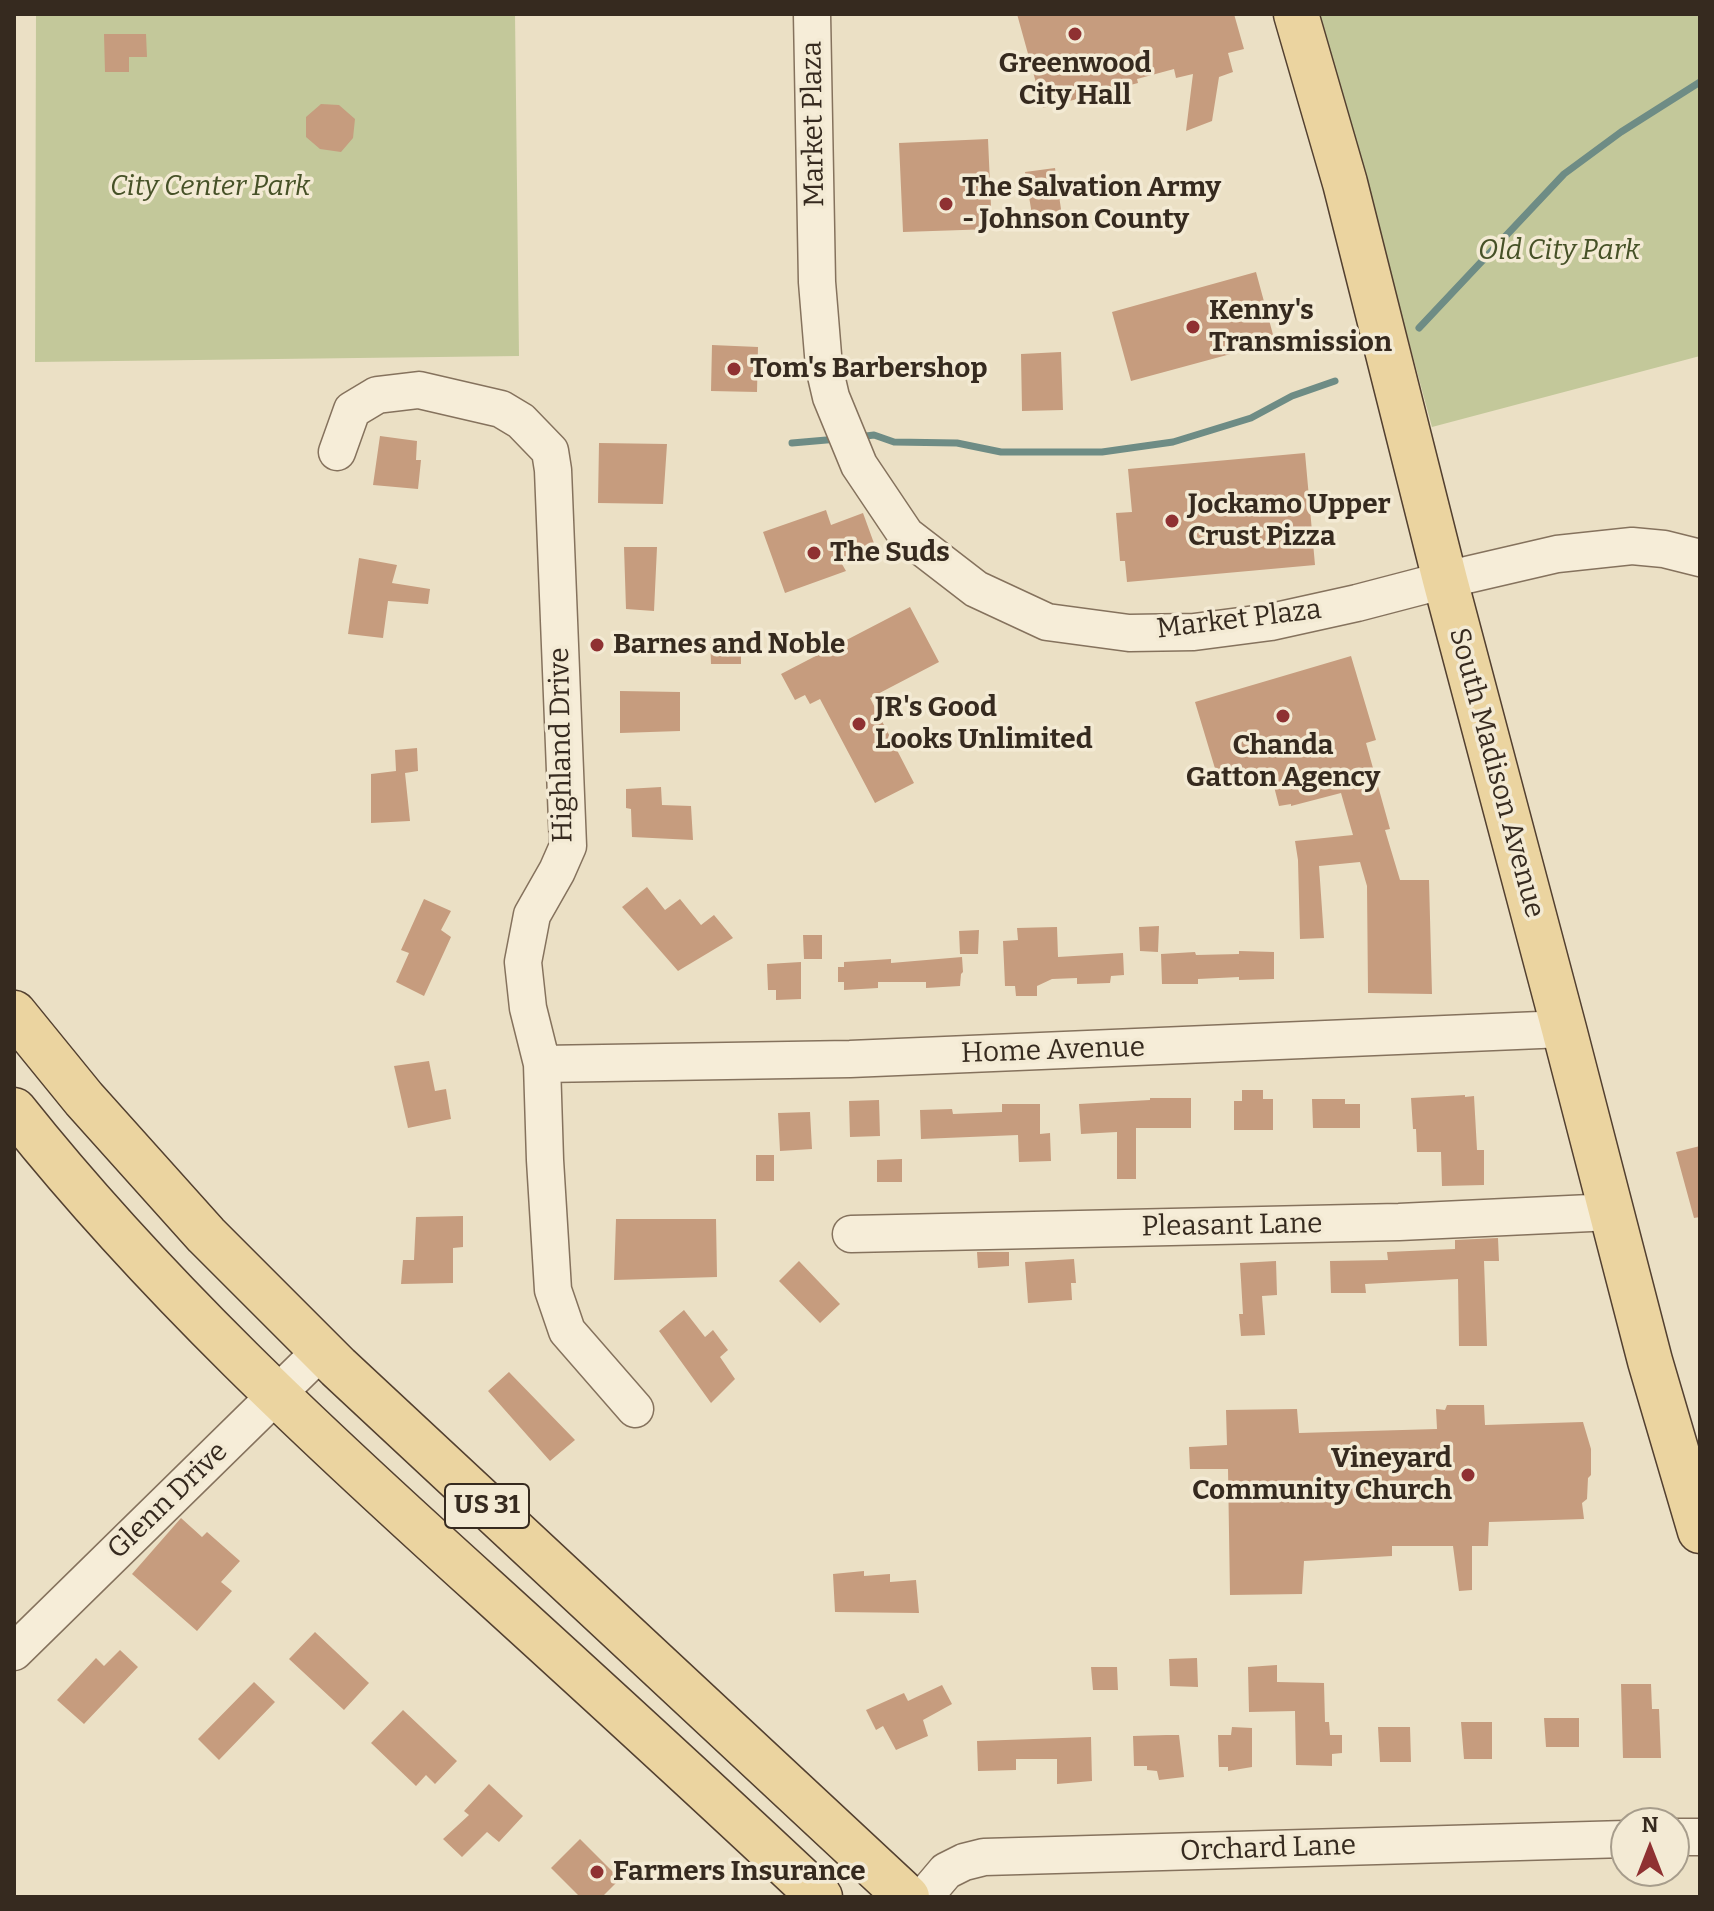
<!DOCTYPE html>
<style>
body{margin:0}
#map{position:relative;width:1714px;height:1911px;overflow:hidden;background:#ebe0c5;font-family:Bitter,serif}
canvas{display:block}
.frame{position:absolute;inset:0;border:16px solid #362a1f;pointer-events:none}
.north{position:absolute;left:1610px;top:1807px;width:80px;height:80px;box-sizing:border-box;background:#f3ead4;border:2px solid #a79d8c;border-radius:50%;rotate:0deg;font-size:22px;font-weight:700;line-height:32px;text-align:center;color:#362a1f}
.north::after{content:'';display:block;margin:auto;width:28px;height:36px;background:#8f3132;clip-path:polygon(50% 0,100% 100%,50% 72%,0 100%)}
</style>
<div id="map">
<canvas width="1714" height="1911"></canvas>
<div class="frame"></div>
<div class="north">N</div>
</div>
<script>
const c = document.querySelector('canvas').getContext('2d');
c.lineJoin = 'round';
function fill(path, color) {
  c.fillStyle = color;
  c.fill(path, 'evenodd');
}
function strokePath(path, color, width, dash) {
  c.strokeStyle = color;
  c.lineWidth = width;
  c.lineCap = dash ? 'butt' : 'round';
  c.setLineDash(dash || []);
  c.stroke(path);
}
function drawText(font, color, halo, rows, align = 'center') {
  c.font = font + ' Bitter,serif';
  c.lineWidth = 7;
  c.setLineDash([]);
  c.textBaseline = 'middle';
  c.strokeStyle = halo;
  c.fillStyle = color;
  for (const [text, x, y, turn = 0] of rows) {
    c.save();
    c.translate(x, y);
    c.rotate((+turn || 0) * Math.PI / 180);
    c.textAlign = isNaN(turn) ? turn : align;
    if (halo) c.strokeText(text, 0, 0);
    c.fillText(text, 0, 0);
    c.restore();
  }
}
fill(new Path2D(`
 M 36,14 L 515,14 L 519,356 L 35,362 Z
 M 1315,14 L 1700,14 L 1700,356 L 1432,427 L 1396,294 Z`), '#c3c89a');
strokePath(new Path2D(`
 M 1419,328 L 1564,174 L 1621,132 L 1700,82
 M 858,437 L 874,435 L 894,442 L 957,443 L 1001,452 L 1102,452 L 1173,442 L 1251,418 L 1292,396 L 1335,381
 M 792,443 L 838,439`), '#6e8c85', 7);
fill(new Path2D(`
 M 1017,14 L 1234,14 L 1244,49 L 1228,53 L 1233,72 L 1219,77 L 1212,121 L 1186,131 L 1193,74 L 1176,78 L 1174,69 L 1137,79 L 1138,83 L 1043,108 Z
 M 104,34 L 146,34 L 147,57 L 129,57 L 129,72 L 105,72 Z
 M 321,104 L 339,105 L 355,119 L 353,138 L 341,152 L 320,149 L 306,137 L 306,117 Z
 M 988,139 L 992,229 L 903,232 L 899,143 Z
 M 1055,168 L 1063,223 L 1034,227 L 1025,172 Z
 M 1256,272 L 1275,342 L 1131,381 L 1112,312 Z
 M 712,345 L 758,347 L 757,392 L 711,391 Z
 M 1061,352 L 1063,410 L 1022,411 L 1021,354 Z
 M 380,436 L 417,441 L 416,460 L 421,460 L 418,489 L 373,485 Z
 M 599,443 L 667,444 L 663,504 L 598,503 Z
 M 1305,453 L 1315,565 L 1127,582 L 1125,561 L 1120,561 L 1116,513 L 1132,512 L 1128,469 Z
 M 826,510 L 831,525 L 863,513 L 875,546 L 839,559 L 846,571 L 785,593 L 763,532 Z
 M 624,547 L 657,547 L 654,611 L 626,609 Z
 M 359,558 L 397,565 L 392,583 L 430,589 L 428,604 L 388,601 L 383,638 L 348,634 Z
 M 910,607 L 939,662 L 870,698 L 914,783 L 875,803 L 820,699 L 810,704 L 805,695 L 795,700 L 781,674 Z
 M 741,636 L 741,664 L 711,664 L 710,637 Z
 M 1351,656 L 1376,740 L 1366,743 L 1390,829 L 1385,830 L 1400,880 L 1429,880 L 1432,994 L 1368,993 L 1367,886 L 1360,862 L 1319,866 L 1324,938 L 1300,939 L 1298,860 L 1295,841 L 1353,835 L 1341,793 L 1291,806 L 1291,804 L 1279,806 L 1270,771 L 1220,785 L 1195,702 Z
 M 620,691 L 680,692 L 680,731 L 620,733 Z
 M 417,748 L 418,771 L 405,773 L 410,821 L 371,823 L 371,774 L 396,771 L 395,750 Z
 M 661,787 L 662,805 L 691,806 L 693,840 L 632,837 L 631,809 L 626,808 L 626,789 Z
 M 647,887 L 665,910 L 680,899 L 701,925 L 714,915 L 733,938 L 678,971 L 622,907 Z
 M 424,899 L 451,911 L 441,930 L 451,937 L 424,996 L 396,982 L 409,953 L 401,950 Z
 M 1159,926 L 1158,952 L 1140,951 L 1139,927 Z
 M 1057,927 L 1058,957 L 1123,953 L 1124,975 L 1111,976 L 1110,983 L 1077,984 L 1077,978 L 1052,979 L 1037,986 L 1037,996 L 1016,996 L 1015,986 L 1005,986 L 1003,941 L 1018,940 L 1017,928 Z
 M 979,930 L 978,954 L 960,954 L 959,931 Z
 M 803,935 L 822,935 L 822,959 L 804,959 Z
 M 1239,951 L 1274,952 L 1274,979 L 1239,980 L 1239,977 L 1198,979 L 1198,984 L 1162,984 L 1161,954 L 1195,952 L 1196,955 L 1239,954 Z
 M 962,957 L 963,972 L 961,974 L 960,986 L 926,988 L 926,982 L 878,982 L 878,988 L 844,990 L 844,982 L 838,982 L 838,967 L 844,967 L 844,962 L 891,959 L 891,963 Z
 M 801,962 L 801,999 L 776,1000 L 776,990 L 768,990 L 767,964 Z
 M 429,1061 L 435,1091 L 446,1089 L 451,1119 L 408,1128 L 394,1066 Z
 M 1242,1090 L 1263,1090 L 1263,1099 L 1273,1099 L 1273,1130 L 1234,1130 L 1234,1101 L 1242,1101 Z
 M 1465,1095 L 1465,1097 L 1474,1096 L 1477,1150 L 1484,1150 L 1484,1185 L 1442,1186 L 1441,1152 L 1417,1152 L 1416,1129 L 1413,1129 L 1411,1098 Z
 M 1150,1098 L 1191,1098 L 1191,1128 L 1136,1128 L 1136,1179 L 1117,1179 L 1117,1132 L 1081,1134 L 1079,1104 L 1150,1100 Z
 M 1312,1099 L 1345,1099 L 1345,1104 L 1360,1104 L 1360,1128 L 1313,1128 Z
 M 879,1100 L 880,1136 L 850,1137 L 849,1101 Z
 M 1002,1104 L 1040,1104 L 1040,1134 L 1050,1133 L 1051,1161 L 1019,1162 L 1018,1135 L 921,1139 L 920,1110 L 952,1109 L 953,1114 L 1002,1112 Z
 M 810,1112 L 812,1149 L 780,1151 L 778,1113 Z
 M 1700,1146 L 1700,1217 L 1694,1218 L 1676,1152 Z
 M 756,1155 L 774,1155 L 774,1181 L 756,1181 Z
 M 902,1159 L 902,1182 L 877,1182 L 877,1160 Z
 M 463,1216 L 463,1247 L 453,1248 L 453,1283 L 401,1284 L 403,1260 L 414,1260 L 416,1217 Z
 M 616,1219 L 716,1219 L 717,1277 L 614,1280 Z
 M 1498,1238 L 1499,1261 L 1484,1261 L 1487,1346 L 1459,1346 L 1458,1279 L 1365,1284 L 1366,1293 L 1331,1293 L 1330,1261 L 1388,1260 L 1387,1252 L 1455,1249 L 1455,1240 Z
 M 977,1252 L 1009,1252 L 1009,1266 L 978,1268 Z
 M 1074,1259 L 1076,1283 L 1071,1283 L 1072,1300 L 1028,1303 L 1025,1262 Z
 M 799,1261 L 840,1304 L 820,1323 L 779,1281 Z
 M 1276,1261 L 1277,1295 L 1262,1296 L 1265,1335 L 1241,1336 L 1239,1314 L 1243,1314 L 1240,1263 Z
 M 684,1310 L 705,1337 L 713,1330 L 728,1350 L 720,1357 L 735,1379 L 711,1403 L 659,1331 Z
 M 509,1372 L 575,1440 L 550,1461 L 488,1391 Z
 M 1447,1405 L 1484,1405 L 1485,1425 L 1583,1422 L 1591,1449 L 1591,1475 L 1588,1478 L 1587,1499 L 1582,1503 L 1584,1519 L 1489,1522 L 1488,1546 L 1472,1546 L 1472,1590 L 1459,1591 L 1453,1546 L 1392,1546 L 1392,1556 L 1304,1561 L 1302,1594 L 1230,1595 L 1228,1469 L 1190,1469 L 1189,1447 L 1227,1445 L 1226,1410 L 1297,1409 L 1299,1433 L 1437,1429 L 1436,1409 L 1445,1410 Z
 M 181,1518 L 202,1537 L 207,1532 L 240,1561 L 221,1582 L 232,1591 L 197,1631 L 132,1574 Z
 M 864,1571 L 864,1576 L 890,1574 L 890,1582 L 916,1580 L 919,1613 L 835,1612 L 833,1574 Z
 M 315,1632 L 369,1683 L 344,1710 L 289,1659 Z
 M 120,1650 L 138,1667 L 84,1724 L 57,1700 L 96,1658 L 104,1666 Z
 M 1197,1658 L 1198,1687 L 1170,1686 L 1169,1659 Z
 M 1277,1665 L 1277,1682 L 1324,1683 L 1325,1722 L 1329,1722 L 1330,1735 L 1342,1735 L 1342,1753 L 1332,1754 L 1332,1766 L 1296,1765 L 1295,1711 L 1249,1712 L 1248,1667 Z
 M 1091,1667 L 1117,1667 L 1118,1690 L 1093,1690 Z
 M 254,1682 L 275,1702 L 219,1760 L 198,1739 Z
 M 1621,1684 L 1651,1684 L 1652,1709 L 1659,1709 L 1661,1758 L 1623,1758 Z
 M 942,1685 L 952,1704 L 923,1720 L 928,1736 L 896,1750 L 883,1726 L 876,1730 L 866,1710 L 904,1693 L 908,1701 Z
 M 403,1710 L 457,1761 L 435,1784 L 426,1775 L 416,1786 L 371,1743 Z
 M 1544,1718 L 1579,1718 L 1579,1747 L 1546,1747 Z
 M 1461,1722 L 1492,1722 L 1492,1759 L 1464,1759 Z
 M 1232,1727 L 1252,1728 L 1252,1767 L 1228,1771 L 1228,1767 L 1219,1767 L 1218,1735 L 1231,1735 Z
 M 1378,1727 L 1410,1727 L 1411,1762 L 1380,1762 Z
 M 1166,1735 L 1179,1735 L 1184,1777 L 1159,1780 L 1157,1771 L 1147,1770 L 1147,1766 L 1134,1766 L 1133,1736 Z
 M 1091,1737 L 1092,1781 L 1057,1784 L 1057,1759 L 1016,1759 L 1016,1770 L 978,1771 L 977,1741 Z
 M 489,1784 L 523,1816 L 499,1842 L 487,1832 L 462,1857 L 443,1839 L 469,1815 L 464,1811 Z
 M 580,1839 L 620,1879 L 602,1897 L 580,1897 L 551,1868 Z`), '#c69c7e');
const minor = new Path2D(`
 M 812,14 L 817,282 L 824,367 L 831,397 L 859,465 L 906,535 L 976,589 L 1047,622 L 1129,633 L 1194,632 L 1271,622 L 1357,603 L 1445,580 L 1557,554 L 1632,546 L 1664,549 L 1700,558
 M 337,452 L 352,410 L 377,395 L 419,390 L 501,409 L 521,421 L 550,451 L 553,470 L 568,846 L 557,871 L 532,915 L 523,962 L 528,1008 L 542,1064 L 545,1160 L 553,1290 L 567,1331 L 635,1409
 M 542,1064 L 850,1059 L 1564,1029
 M 851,1234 L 1399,1222 L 1612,1212
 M 14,1652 L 322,1350
 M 1674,1837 L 1700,1837
 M 924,1897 L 946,1871 L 964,1862 L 984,1857 L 1626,1839`);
const major = new Path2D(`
 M 1296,14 L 1345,183 L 1445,580 L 1564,1029 L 1650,1361 L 1700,1531
 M 14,1013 L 84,1099 L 206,1235 L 338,1367 L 907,1897
 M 14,1110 C 154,1286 320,1439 486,1589 C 598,1691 710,1793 820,1897`);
strokePath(minor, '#85725d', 39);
strokePath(major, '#534030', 47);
strokePath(minor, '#f6edd8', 36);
strokePath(major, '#ebd4a0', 44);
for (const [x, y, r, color] of [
 [1075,34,8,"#8f3132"],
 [946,204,8,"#8f3132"],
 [1193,327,8,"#8f3132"],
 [734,369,8,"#8f3132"],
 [1172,521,8,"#8f3132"],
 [814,553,8,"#8f3132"],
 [597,645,8,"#8f3132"],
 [1283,716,8,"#8f3132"],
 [859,724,8,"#8f3132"],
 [1468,1475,8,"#8f3132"],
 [597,1872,8,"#8f3132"]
]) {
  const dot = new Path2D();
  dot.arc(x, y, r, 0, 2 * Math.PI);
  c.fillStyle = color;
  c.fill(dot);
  strokePath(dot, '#f3ead4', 3);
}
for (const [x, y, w] of [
 [487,1506,84]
]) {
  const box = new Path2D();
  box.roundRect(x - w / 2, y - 22, w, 44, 6);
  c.fillStyle = '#f3ead4';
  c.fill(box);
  strokePath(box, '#362a1f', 2);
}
drawText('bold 26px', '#362a1f', null, [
 ["US 31",487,1506]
]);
drawText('bold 28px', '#362a1f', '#f3ead4', [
 ["Greenwood",1075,64,"center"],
 ["City Hall",1075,96,"center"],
 ["The Salvation Army",962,188],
 ["- Johnson County",962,220],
 ["Kenny's",1209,311],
 ["Transmission",1209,343],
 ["Tom's Barbershop",750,369],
 ["Jockamo Upper",1188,505],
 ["Crust Pizza",1188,537],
 ["The Suds",830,553],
 ["Barnes and Noble",613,645],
 ["JR's Good",875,708],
 ["Looks Unlimited",875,740],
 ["Chanda",1283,746,"center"],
 ["Gatton Agency",1283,778,"center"],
 ["Vineyard",1452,1459,"right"],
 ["Community Church",1452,1491,"right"],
 ["Farmers Insurance",613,1872]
], 'left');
drawText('28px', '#362a1f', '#f3ead4', [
 ["Market Plaza",814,124,-91],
 ["Market Plaza",1239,620,-7],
 ["Highland Drive",562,745,-91],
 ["South Madison Avenue",1496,773,75],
 ["Home Avenue",1053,1051,-2],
 ["Pleasant Lane",1232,1226,-1],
 ["Glenn Drive",168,1501,-44],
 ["Orchard Lane",1268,1849,-2]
]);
drawText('italic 28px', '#465127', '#f3ead4', [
 ["City Center Park",210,187],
 ["Old City Park",1559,251]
]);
</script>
